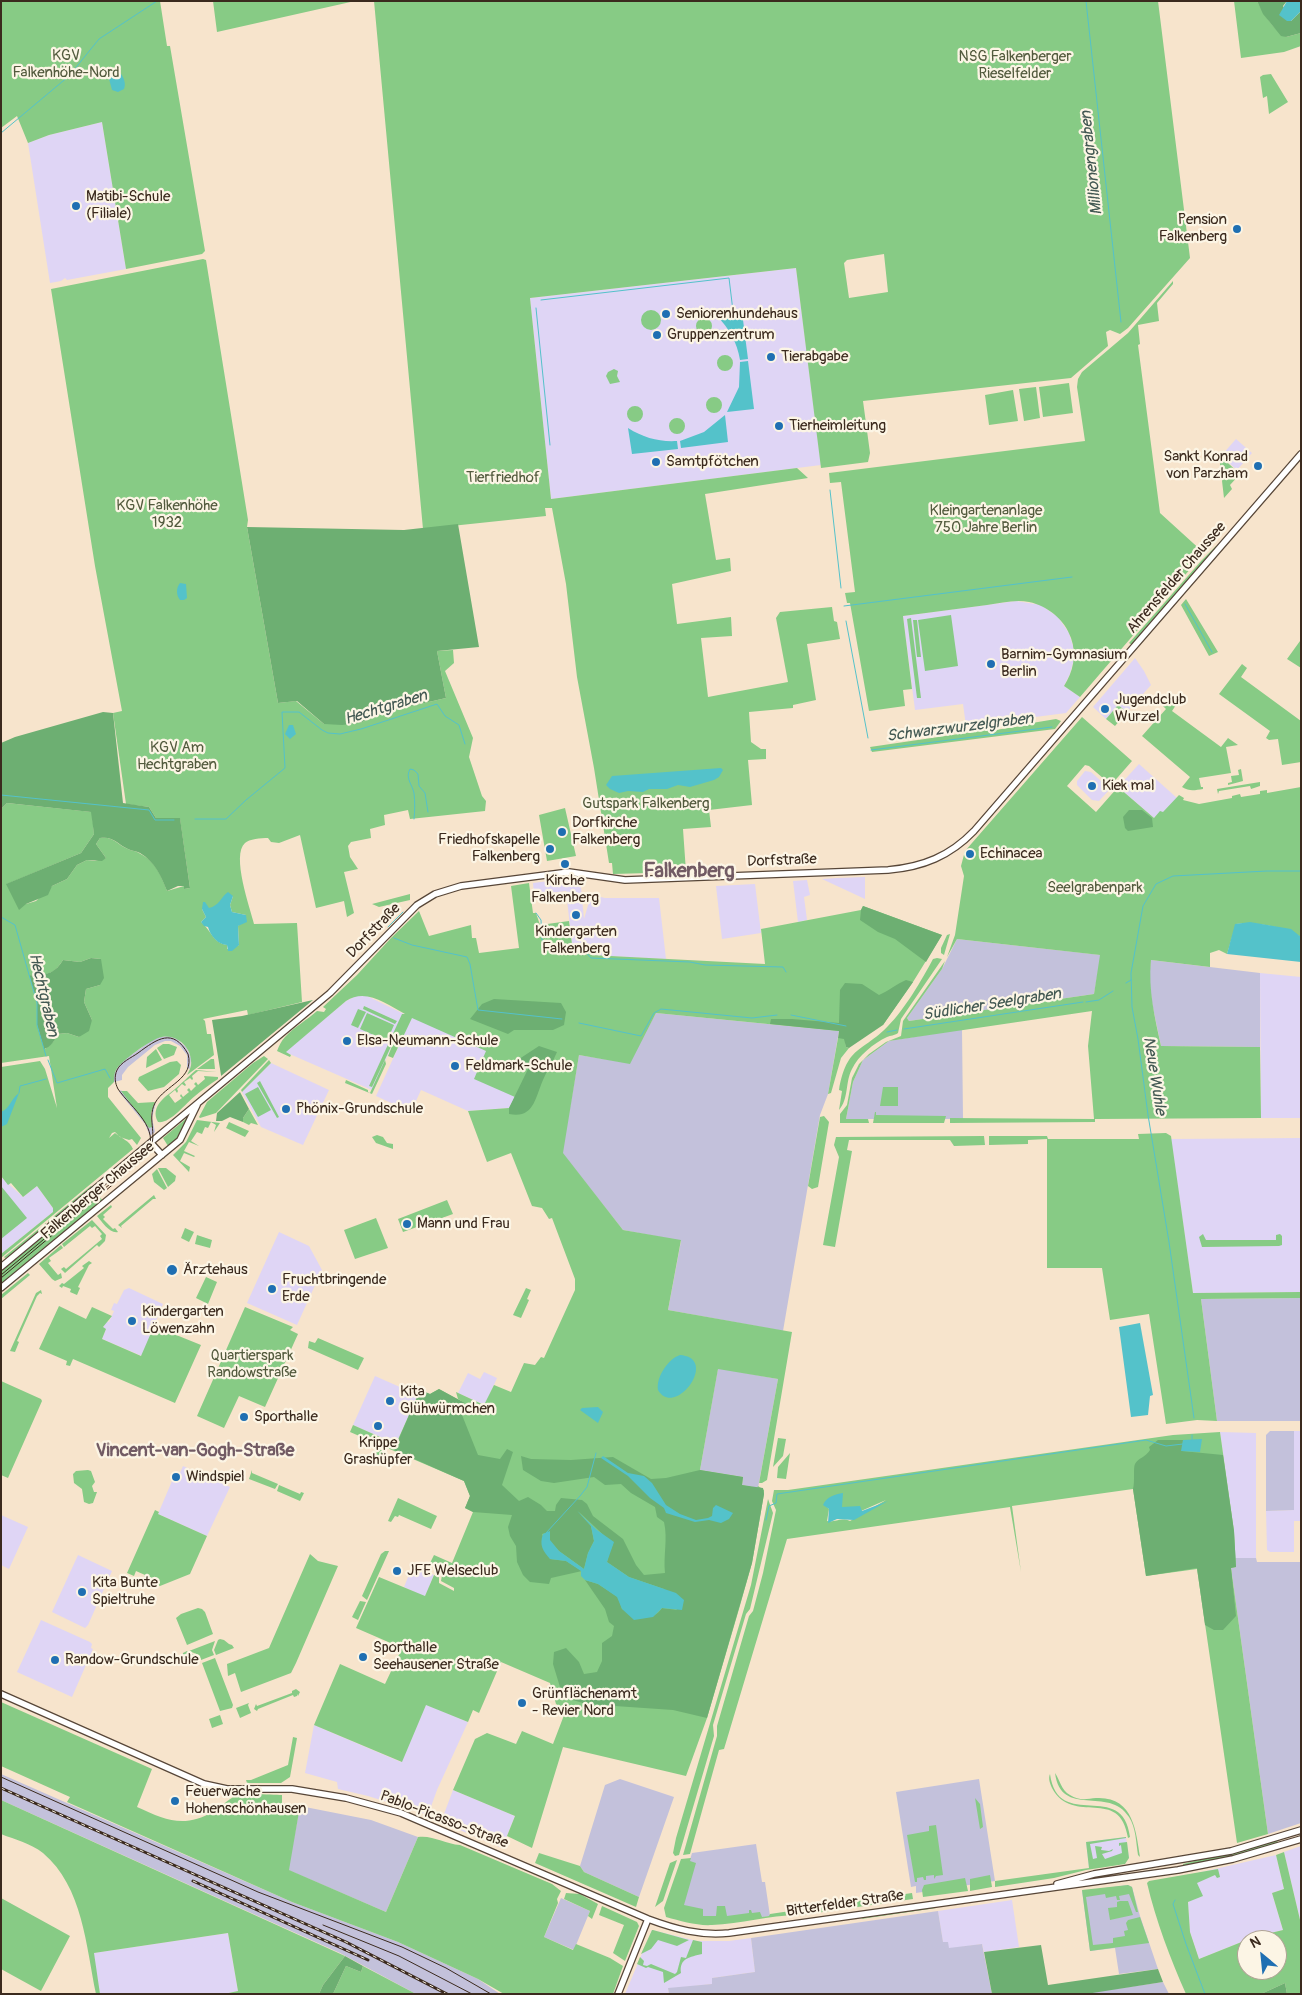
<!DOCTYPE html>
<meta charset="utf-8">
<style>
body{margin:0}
#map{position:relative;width:1302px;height:1995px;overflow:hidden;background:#f7e4cc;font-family:Pangolin,sans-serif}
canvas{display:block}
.frame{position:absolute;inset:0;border:2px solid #3b2a1e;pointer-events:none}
.north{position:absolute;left:1237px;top:1930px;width:50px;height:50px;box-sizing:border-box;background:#fcf5e5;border:1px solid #afa495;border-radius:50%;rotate:332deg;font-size:14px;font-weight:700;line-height:20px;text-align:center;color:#3b2a1e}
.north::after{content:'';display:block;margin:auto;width:18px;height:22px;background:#1f6fb2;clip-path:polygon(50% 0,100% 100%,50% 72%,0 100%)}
</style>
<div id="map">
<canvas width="1302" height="1995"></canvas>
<div class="frame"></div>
<div class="north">N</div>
</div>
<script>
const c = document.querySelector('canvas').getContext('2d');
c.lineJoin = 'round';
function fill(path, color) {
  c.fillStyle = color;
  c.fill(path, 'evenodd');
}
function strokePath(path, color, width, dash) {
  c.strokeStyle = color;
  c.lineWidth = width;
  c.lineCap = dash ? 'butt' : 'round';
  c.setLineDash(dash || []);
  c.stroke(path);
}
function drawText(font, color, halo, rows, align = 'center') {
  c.font = font + ' Pangolin,sans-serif';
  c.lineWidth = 4.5;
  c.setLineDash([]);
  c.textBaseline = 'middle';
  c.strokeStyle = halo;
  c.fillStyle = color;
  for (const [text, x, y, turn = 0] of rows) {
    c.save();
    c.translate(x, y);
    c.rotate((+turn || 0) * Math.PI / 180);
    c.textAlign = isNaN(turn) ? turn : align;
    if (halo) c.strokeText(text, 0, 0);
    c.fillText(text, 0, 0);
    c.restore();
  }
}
fill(new Path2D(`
 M 102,122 L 126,269 L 67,280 L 65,278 L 61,281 L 50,283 L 28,143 L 49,135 Z
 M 796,268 L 821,465 L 551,499 L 530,298 Z
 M 1236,439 L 1252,453 L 1237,470 L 1221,456 Z
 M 1016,601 L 1041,605 L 1058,617 L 1069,633 L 1073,646 L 1074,659 L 1070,674 L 1064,686 L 1080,697 L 1066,713 L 966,726 L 963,704 L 915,710 L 903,616 Z
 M 1135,658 L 1144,671 L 1151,685 L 1127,712 L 1118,705 L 1106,719 L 1093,707 Z
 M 1139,764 L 1177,798 L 1163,813 L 1154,818 L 1118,787 Z
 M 1085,771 L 1091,772 L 1110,789 L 1099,801 L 1092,800 L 1077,785 L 1077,781 Z
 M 580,877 L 584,919 L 591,895 L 605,898 L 659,898 L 666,959 L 591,955 L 572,944 L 566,891 L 534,895 L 533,883 Z
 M 865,877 L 865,899 L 822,879 L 837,878 Z
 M 807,880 L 810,895 L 804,897 L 807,920 L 798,922 L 793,881 Z
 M 755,884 L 761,933 L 722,939 L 716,886 Z
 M 1260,973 L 1301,977 L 1301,1118 L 1261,1118 Z
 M 365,995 L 406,1015 L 372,1090 L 285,1052 L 346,1001 L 356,996 Z
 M 412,1017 L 513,1063 L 515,1097 L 509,1108 L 468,1111 L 421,1090 L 411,1112 L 376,1096 Z
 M 271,1063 L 329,1090 L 303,1145 L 261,1127 L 242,1092 Z
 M 1298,1138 L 1301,1138 L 1301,1292 L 1193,1293 L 1171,1139 Z
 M 1,1177 L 23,1197 L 37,1186 L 53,1208 L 53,1212 L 1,1254 Z
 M 279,1232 L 309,1246 L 322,1270 L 297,1325 L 247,1303 Z
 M 129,1288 L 163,1304 L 142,1356 L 102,1339 L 106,1329 L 103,1328 L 106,1321 L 109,1322 L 114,1311 L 111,1310 L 114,1303 L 117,1304 L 124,1290 Z
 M 484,1372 L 497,1378 L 485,1405 L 458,1393 L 468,1373 L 480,1379 Z
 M 375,1376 L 418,1395 L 396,1444 L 353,1425 Z
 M 1294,1431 L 1301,1431 L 1301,1521 L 1294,1521 L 1294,1552 L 1270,1552 L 1267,1550 L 1266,1511 L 1294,1510 Z
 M 1220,1432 L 1256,1433 L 1256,1558 L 1235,1558 L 1234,1531 Z
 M 183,1466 L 230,1487 L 207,1536 L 158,1514 L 172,1481 L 176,1482 Z
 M 1,1515 L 28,1527 L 9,1569 L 1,1565 Z
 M 78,1555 L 112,1571 L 88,1625 L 85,1628 L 52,1612 Z
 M 413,1565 L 434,1575 L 425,1597 L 404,1587 Z
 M 41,1620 L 90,1642 L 92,1644 L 91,1648 L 93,1649 L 72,1697 L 17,1672 Z
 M 426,1704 L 468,1722 L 437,1790 L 428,1815 L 368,1796 L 338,1789 L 337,1782 L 305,1773 L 314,1725 L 401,1762 Z
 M 453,1790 L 515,1816 L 502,1848 L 441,1822 Z
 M 1126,1837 L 1129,1858 L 1089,1868 L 1086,1842 Z
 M 1301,1846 L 1301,1924 L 1284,1852 Z
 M 1276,1855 L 1284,1889 L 1272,1893 L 1283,1930 L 1254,1937 L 1199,1959 L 1190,1932 L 1188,1905 L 1193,1874 Z
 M 1012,1900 L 1019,1947 L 984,1952 L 982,1944 L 949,1949 L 943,1943 L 938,1911 Z
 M 652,1930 L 697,1941 L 729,1941 L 751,1938 L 755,1972 L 712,1978 L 712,1984 L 668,1989 L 669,1994 L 625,1994 Z
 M 228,1933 L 238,1991 L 224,1994 L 100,1994 L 93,1953 Z`), '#dfd5f5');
fill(new Path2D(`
 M 957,939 L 1101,955 L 1094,994 L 909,1021 L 907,1018 L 942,969 Z
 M 1151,960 L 1260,973 L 1260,1047 L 1161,1046 L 1152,1003 L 1149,977 Z
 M 656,1013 L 839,1031 L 828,1094 L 820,1115 L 783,1331 L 668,1310 L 681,1241 L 623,1230 L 562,1153 L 579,1055 L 629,1063 Z
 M 962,1029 L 963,1119 L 846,1119 L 853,1082 L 863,1060 L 889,1041 Z
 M 168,1036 L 177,1039 L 186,1047 L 191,1057 L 190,1069 L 187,1068 L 187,1055 L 180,1046 L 171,1041 L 165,1041 L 155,1045 L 128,1067 L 122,1075 L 122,1080 L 114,1082 L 114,1074 L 120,1063 L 151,1041 L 160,1037 Z
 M 121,1090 L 148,1126 L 152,1127 L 152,1110 L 156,1102 L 152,1118 L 155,1132 L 150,1136 L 145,1124 L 119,1092 Z
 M 1301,1298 L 1301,1421 L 1217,1421 L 1201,1299 Z
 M 718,1368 L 778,1379 L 758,1488 L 742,1485 L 743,1477 L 700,1470 Z
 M 1270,1431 L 1294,1431 L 1294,1510 L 1266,1511 L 1266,1435 Z
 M 1235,1558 L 1256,1558 L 1257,1562 L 1301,1562 L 1301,1823 L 1268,1834 L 1231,1568 L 1236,1567 Z
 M 1,1774 L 292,1902 L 398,1942 L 478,1979 L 500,1994 L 416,1994 L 340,1953 L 1,1800 Z
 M 620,1779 L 674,1797 L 639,1897 L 584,1872 L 580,1866 L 605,1785 Z
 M 979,1779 L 995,1881 L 916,1893 L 916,1886 L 911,1887 L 896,1792 Z
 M 300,1806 L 371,1820 L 418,1837 L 386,1912 L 288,1870 Z
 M 756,1844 L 762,1882 L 765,1882 L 770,1916 L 724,1923 L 691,1918 L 678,1900 L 692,1853 Z
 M 1128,1885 L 1132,1887 L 1140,1916 L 1158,1969 L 1119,1974 L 1115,1948 L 1090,1951 L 1082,1891 Z
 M 561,1898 L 590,1911 L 574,1950 L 544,1937 Z
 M 938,1911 L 943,1942 L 948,1942 L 949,1948 L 982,1944 L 992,1994 L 669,1994 L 668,1988 L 712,1984 L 712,1978 L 755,1972 L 751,1938 Z
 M 1163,1982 L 1169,1994 L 1079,1994 Z`), '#c3c1db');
fill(new Path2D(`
 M 1,1 L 160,1 L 167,46 L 170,46 L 205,251 L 202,254 L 126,269 L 102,122 L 49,135 L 28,143 L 17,116 L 1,128 Z
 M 213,1 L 355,1 L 217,32 Z
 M 374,1 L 1158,1 L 1190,258 L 1128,328 L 1120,334 L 1110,330 L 1106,332 L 1108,346 L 1071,378 L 863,401 L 870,453 L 868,462 L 821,468 L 796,268 L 530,298 L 551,499 L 797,468 L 808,478 L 705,494 L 716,560 L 730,558 L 731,571 L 672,584 L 677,624 L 731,617 L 732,636 L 701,638 L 708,697 L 788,682 L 776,618 L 780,612 L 832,607 L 834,621 L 837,622 L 840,639 L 807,644 L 816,700 L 793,705 L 793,708 L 749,712 L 751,742 L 761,749 L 766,749 L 766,759 L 748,760 L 752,805 L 709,810 L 711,827 L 683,829 L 686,872 L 613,874 L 612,863 L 609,863 L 594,768 L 577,677 L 566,584 L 552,508 L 545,508 L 546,516 L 423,529 ZM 884,254 L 888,292 L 849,298 L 844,263 L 847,260 Z
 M 1234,1 L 1257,1 C 1264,15 1273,29 1286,37 L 1301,33 L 1301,46 L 1284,52 L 1241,58 Z
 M 1271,74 L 1288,102 L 1269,114 L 1267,96 L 1263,98 L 1260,77 L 1263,75 Z
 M 203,259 L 206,260 L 248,520 L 247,527 L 278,703 L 296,701 L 324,724 L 360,723 L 385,712 L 446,698 L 437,651 L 453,650 L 454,663 L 445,671 L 473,738 L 469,757 L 482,796 L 486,801 L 485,811 L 410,819 L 408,810 L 384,815 L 385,825 L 370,829 L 371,838 L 351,842 L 348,846 L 350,857 L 358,869 L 344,872 L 354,913 L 347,917 L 344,901 L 316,908 L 300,835 L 279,843 L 271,842 L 268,838 C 261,838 249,839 245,843 C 231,855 250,908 254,924 L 297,923 L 302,1002 L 248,1015 L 247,1010 L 203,1019 L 205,1021 L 207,1034 L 211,1034 L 214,1055 L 187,1075 C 189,1071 192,1066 191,1061 C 191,1047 176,1034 162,1037 C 151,1039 121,1061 116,1070 C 114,1074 114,1078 114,1082 L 108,1088 L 108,1097 L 141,1138 L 137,1145 L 132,1139 L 129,1140 L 120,1137 L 115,1132 L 112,1133 L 109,1138 L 115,1133 C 122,1139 129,1140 133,1149 L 1,1258 L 1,1254 L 53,1212 L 53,1208 L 37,1186 L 23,1197 L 11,1183 L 8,1185 L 1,1176 L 1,1067 L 40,1061 L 45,1069 L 57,1108 L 49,1056 L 1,1063 L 1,809 L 7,803 L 92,812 L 94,834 L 81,853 L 7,884 L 26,904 L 36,901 L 52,886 L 67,879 L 77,865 L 87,860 L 95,861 L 106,858 L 96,844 L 100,838 C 114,836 116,844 128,849 C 132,851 136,851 139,853 C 155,861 161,875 167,891 L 184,886 L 184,889 L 190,888 L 180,819 L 156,818 L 149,807 L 126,804 L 113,713 L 122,711 L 95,566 L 51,289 ZM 233,896 L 230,905 L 232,912 L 246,915 L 238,926 L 239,945 L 227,949 L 227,945 C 213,943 211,930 201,922 L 206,917 L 202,909 L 212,908 ZM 91,958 L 101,959 L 100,985 L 86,989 L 84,1002 L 92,1020 L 79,1037 L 67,1033 L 58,1034 L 53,1042 L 45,1049 L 37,1025 L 37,1003 L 29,975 C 45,975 53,976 63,960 L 80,962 Z
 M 1173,281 L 1173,284 L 1157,303 L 1159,321 L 1138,325 L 1140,344 L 1138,345 L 1160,513 L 1204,553 L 1080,697 L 1064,686 C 1073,672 1077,655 1071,638 C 1065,620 1048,606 1029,602 C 1016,599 1001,603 987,605 C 959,609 931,612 903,616 L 912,689 L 903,690 L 905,706 L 869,711 L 850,603 L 847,603 L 845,593 L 855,592 L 841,482 L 830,483 L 829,473 L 1085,441 L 1077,387 L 1078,379 L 1082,372 L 1128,333 Z
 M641 320a10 10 0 1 1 20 0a10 10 0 1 1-20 0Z
 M696 326a8 8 0 1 1 16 0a8 8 0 1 1-16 0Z
 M717 363a8 8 0 1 1 16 0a8 8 0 1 1-16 0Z
 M 614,369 L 618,371 L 617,376 L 620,382 L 610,384 L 606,376 L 608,372 Z
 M 1069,383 L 1073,413 L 1043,417 L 1039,387 Z
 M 1036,387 L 1040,418 L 1024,421 L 1019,389 Z
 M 1013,390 L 1018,421 L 989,425 L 985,395 Z
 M706 405a8 8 0 1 1 16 0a8 8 0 1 1-16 0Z
 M627 414a8 8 0 1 1 16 0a8 8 0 1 1-16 0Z
 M669 426a8 8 0 1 1 16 0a8 8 0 1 1-16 0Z
 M 1219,455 L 1240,474 L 1230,485 L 1232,489 L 1224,498 Z
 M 1216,546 L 1217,547 L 1132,645 L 1129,643 L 1202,560 Z
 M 1186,599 L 1218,652 L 1209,656 L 1181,605 Z
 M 951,615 L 958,666 L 925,671 L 918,620 Z
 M 911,618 L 921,698 L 917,698 L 907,619 Z
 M 913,620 L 917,620 L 921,657 L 917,657 Z
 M 1300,641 L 1301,641 L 1301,668 L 1287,659 Z
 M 1242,664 L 1247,668 L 1241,677 L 1301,721 L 1301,762 L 1282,765 L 1278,739 L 1269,740 L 1266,738 L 1270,731 L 1219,694 Z
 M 1169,695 L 1178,702 L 1172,711 L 1221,747 L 1228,738 L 1238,745 L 1226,747 L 1231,773 L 1199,778 L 1201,787 L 1203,787 L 1203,789 C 1195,790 1190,792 1182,787 L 1190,777 L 1142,736 L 1166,709 L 1160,703 Z
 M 1118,705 L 1127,712 L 1115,726 L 1106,719 Z
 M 1082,717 L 1132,761 L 1111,785 L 1089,766 L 1085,765 L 1067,786 L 1096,812 L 1118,787 L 1154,818 L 1160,811 L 1163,812 L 1179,795 L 1184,798 L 1183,800 L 1199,804 L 1232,798 L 1232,796 L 1240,794 L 1241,797 L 1260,794 L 1260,791 L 1267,790 L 1267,793 L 1301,787 L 1301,937 C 1285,927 1254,921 1236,924 L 1227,954 L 1219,950 L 1210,953 L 1210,967 L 1151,960 C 1148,990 1155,1018 1161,1046 L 1260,1047 L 1261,1118 L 1095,1119 L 1095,1122 L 950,1123 L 950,1118 L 1094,1119 L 1088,1046 L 1092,1011 L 889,1041 L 863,1060 L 853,1082 L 846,1119 L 868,1119 L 869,1123 L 840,1123 L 840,1114 L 847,1105 L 852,1078 L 859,1064 L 869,1054 L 886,1042 L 901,1036 L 903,1021 L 945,961 L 942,969 L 907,1018 L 909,1021 L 1094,994 L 1100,955 L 957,939 L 947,957 L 955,935 L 964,876 L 961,866 L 965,851 Z
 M 1056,719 L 1061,721 L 1055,729 L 872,752 L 870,747 L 993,729 L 995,730 L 1029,725 L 1032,723 Z
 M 1241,769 L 1243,781 L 1228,785 L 1228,783 L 1232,782 L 1231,776 L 1239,775 L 1238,770 Z
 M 1260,782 L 1260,786 L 1251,789 L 1250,786 L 1219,791 L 1218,794 L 1217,789 Z
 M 565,808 L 576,856 L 547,861 L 539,815 Z
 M 529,883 L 533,913 L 536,913 L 540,925 L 569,921 L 572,944 L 584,945 L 591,955 L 765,964 L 761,929 L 861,910 L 863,906 L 942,935 L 913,982 L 883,1025 L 839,1031 L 656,1013 L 630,1064 L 579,1055 L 563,1153 L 623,1230 L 681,1240 L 668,1310 L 792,1332 L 767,1480 L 762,1483 L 759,1483 L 778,1379 L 718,1369 L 700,1470 L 743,1477 L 742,1485 L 757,1488 L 758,1486 L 764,1490 L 764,1494 L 752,1563 L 739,1609 L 707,1718 L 686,1776 L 563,1747 L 532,1848 L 507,1836 L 515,1816 L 453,1790 L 475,1739 L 487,1733 L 516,1744 L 522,1731 L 553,1744 L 566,1710 L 556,1704 L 550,1683 L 501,1662 L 479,1713 L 473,1710 L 468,1722 L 426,1705 L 402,1762 L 314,1725 L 340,1664 L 385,1684 L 402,1648 L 356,1628 L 379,1577 L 425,1596 L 434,1575 L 439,1577 L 439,1583 L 454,1591 L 454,1588 L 441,1581 L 443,1569 L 430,1563 L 434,1555 L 452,1563 L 473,1512 L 465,1508 L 470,1496 L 464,1481 L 350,1432 L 353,1425 L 396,1444 L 420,1390 L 430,1394 L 439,1389 L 466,1404 L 458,1399 L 456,1392 L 484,1405 L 494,1385 L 511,1392 L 524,1363 L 535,1365 L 541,1357 L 544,1358 L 575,1290 L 575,1279 L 552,1218 L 549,1219 L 542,1208 L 532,1206 L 511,1153 L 487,1162 L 468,1111 L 509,1108 L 515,1097 L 474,1079 L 486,1051 L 412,1018 L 393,1058 L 388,1056 L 397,1034 L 372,1087 L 369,1086 L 402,1014 L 405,1014 C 386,1004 366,988 346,1001 L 286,1052 L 291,1055 L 290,1057 L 277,1051 C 279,1046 281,1041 285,1037 C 294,1027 307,1020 317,1011 L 324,1012 L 326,1009 L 323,1007 L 357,975 L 391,938 L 419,911 L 429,936 L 471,925 L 472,938 L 476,938 L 479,953 L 519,948 L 511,886 Z
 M 410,894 L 410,900 L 379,907 L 372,904 Z
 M 950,934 L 944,955 L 941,953 L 941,948 L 947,935 Z
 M 937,958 L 942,959 L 901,1019 L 898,1033 C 894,1036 891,1035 887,1037 C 874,1043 858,1056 852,1069 C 845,1082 849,1099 839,1110 L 842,1091 L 839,1090 C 847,1045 862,1053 888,1026 C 904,1010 922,980 933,959 Z
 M 364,1006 L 397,1021 L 395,1024 L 363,1009 Z
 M 358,1009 L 366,1012 L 358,1028 L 351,1025 Z
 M 367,1013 L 394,1025 L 387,1041 L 360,1029 Z
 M 838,1038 L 845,1038 L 846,1047 L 849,1048 L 841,1058 L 831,1093 L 828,1094 Z
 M 163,1044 L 169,1044 L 177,1047 L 174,1055 L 164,1059 L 157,1048 Z
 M 156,1049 L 162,1060 L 146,1068 L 147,1057 Z
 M 264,1056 L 268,1059 L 216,1113 L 200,1118 L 199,1117 L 207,1102 L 253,1063 Z
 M 211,1059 L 214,1059 L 215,1069 L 197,1069 Z
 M 269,1060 L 271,1063 L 242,1092 L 241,1090 Z
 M 385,1060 L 386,1064 L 372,1094 L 345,1083 L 346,1080 L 368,1090 L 368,1092 L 370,1093 Z
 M 177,1061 L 181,1065 L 179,1074 L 164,1087 L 148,1091 L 138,1080 L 139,1077 L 170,1062 Z
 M 196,1070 L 217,1072 L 198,1071 L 192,1076 L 193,1079 L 192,1080 L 190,1078 L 184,1082 L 186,1085 L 185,1086 L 182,1084 L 177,1089 L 178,1091 L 177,1093 L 175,1090 L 169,1095 L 175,1103 L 182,1098 L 180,1096 L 181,1094 L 183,1097 L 189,1092 L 187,1090 L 189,1088 L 191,1091 L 196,1086 L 194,1084 L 196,1082 L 198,1085 L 205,1079 L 204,1076 L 218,1077 L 218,1079 C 210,1084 202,1090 195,1096 C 185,1104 170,1124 158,1122 C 149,1106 168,1095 175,1089 C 181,1084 189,1076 196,1070 Z
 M 260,1081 L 279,1117 L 277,1118 L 257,1083 Z
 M 258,1087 L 271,1110 L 258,1117 L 245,1094 Z
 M 883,1087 L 898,1087 L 898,1106 L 880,1106 Z
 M 121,1091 L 127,1091 L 138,1103 L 155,1102 L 151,1113 L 152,1127 L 149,1128 Z
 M 249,1109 L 258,1125 L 251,1123 L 249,1125 L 243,1122 L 243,1118 Z
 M 875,1112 L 876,1112 L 876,1115 L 946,1116 L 944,1123 L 873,1123 Z
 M 824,1116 L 829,1122 L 818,1187 L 812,1189 L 808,1186 L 820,1117 Z
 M 188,1117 L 178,1138 L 168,1146 L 163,1138 Z
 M 197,1120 L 220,1123 L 214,1132 L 216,1125 L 211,1122 L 208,1128 L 205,1127 L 202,1134 L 197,1132 L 191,1141 L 199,1146 L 189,1142 L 184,1151 L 195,1156 L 194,1157 L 184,1153 L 180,1161 L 190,1167 L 189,1172 L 173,1155 L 186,1142 Z
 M 229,1122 L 249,1131 L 245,1137 L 226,1128 Z
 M 1166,1133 L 1171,1136 L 1193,1293 L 1301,1292 L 1301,1298 L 1201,1299 L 1217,1421 L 1197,1420 L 1166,1424 L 1149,1314 L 1110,1320 L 1102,1268 L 1047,1268 L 1047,1139 L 1028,1140 L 1028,1144 L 989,1145 L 989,1136 L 1047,1136 L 1048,1139 L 1139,1139 L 1138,1134 Z
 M 377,1135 L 383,1137 L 387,1143 L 393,1144 L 393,1149 L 376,1143 L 372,1137 Z
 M 984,1136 L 985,1145 L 954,1146 L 950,1140 L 849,1140 L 847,1150 L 852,1151 L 835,1247 L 823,1245 L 839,1157 L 834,1145 L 836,1137 Z
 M 158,1168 L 166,1168 L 176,1176 L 175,1181 L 168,1187 Z
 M 157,1169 L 167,1188 L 164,1190 L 154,1182 L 152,1174 Z
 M 1,1186 L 27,1218 L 1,1239 Z
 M 91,1186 L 92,1187 L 49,1223 L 48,1221 Z
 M 95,1191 L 103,1201 L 1,1285 L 1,1271 L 9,1263 Z
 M 154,1195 L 156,1199 L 153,1199 L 121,1226 L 122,1228 L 118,1225 Z
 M 447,1200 L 453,1214 L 403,1232 L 398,1219 Z
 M 111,1205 L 112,1207 L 103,1215 L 105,1217 L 103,1219 L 113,1229 L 115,1228 L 118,1232 C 110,1234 102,1222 97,1216 Z
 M 376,1218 L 388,1248 L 355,1259 L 344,1230 Z
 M 92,1220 L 106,1235 L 105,1241 L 99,1247 L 97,1245 L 65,1273 L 61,1269 L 64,1267 L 66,1269 L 102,1239 L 100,1236 L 102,1234 L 95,1226 L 92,1228 L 90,1226 L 64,1247 L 62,1244 Z
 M 46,1223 L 46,1225 L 9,1256 L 5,1258 L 4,1257 Z
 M 185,1228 L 194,1232 L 189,1242 L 181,1238 Z
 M 1203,1234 L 1206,1240 L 1276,1240 L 1276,1235 L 1280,1234 L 1282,1236 L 1282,1245 L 1279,1246 L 1202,1247 L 1199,1237 Z
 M 197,1235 L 212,1240 L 210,1248 L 195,1244 Z
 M 61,1245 L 63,1248 L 49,1258 L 51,1261 L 48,1263 L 58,1275 L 61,1273 L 62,1278 L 55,1281 L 52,1279 L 39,1264 Z
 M 89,1261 L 92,1263 L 89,1265 L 78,1287 L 80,1288 L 77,1295 L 70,1292 L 71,1289 L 63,1286 L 62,1288 L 59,1286 L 62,1283 L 64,1284 L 84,1268 L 82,1266 Z
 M 28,1273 L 30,1275 L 1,1299 L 1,1295 Z
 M 206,1277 L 217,1282 L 208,1304 L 196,1298 Z
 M 526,1288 L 531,1290 L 527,1299 L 529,1300 L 521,1318 L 513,1315 Z
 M 41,1290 L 42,1294 L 40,1293 L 37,1296 L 17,1341 L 19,1342 L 15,1352 L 10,1351 L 36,1293 Z
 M 59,1306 L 86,1319 L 92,1307 L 112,1316 L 103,1327 L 106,1329 L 102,1339 L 141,1356 L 154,1326 L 201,1345 L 175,1403 L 73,1359 L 70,1366 L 66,1365 L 67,1361 L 39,1349 Z
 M 245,1307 L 293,1327 L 290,1330 L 298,1334 L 265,1407 L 239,1396 L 224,1428 L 197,1416 Z
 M 318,1338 L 364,1358 L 358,1370 L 308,1348 L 309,1341 L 315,1343 Z
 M 1,1381 L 41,1399 L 42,1401 L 8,1478 L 1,1475 Z
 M 1220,1432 L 1234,1531 L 1236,1567 L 1231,1568 L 1268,1834 L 1237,1843 L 1197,1569 L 1146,1576 L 1133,1489 L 1012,1506 L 1021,1572 L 1010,1507 L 787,1539 L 724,1749 L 719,1750 L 690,1854 L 683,1855 L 717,1736 L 717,1726 L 749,1616 L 753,1611 L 763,1573 L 776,1510 L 772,1501 L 774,1490 L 788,1490 L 1173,1435 ZM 886,1500 L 850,1521 C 840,1517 835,1523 827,1521 L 829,1509 L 826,1506 L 841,1504 L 842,1507 L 861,1511 Z
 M 778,1438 L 786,1439 L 783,1456 L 773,1467 Z
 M375 1456a6 6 0 1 1 12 0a6 6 0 1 1-12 0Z
 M 790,1453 L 786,1479 L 777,1478 L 778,1467 Z
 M 88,1470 L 91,1471 L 95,1482 L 92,1486 L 94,1492 L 97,1492 L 93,1503 L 89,1504 L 84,1502 L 82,1489 L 74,1483 L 73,1474 L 76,1471 Z
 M 252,1470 L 252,1473 L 278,1484 L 275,1489 L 249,1479 Z
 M 279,1485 L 300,1494 L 301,1492 L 304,1493 L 300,1501 L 277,1491 Z
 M 398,1498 L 437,1516 L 431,1529 L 399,1515 L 398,1517 L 395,1516 L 391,1522 L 388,1521 Z
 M 768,1499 L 773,1513 L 750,1609 L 746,1614 L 713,1725 L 714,1736 L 679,1855 L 675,1856 L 673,1853 L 676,1838 L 751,1585 Z
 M 155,1510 L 159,1512 L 158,1514 L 207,1536 L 190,1574 L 160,1586 L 143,1579 L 145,1575 L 136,1571 L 134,1576 L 127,1573 Z
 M 385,1551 L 389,1551 L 367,1600 L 362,1596 L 381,1554 Z
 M 310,1554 L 318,1561 L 338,1566 L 296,1663 L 291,1673 L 241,1692 L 235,1673 L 228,1676 L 227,1664 L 269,1648 Z
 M 360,1601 L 366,1602 L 358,1620 L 352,1617 Z
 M 198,1608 L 202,1609 L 205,1612 L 213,1634 L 187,1645 L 176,1618 L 181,1614 Z
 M 220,1639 L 224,1640 L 229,1644 L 232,1645 L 234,1648 L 216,1655 L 214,1650 L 218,1640 Z
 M 215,1641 L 212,1650 L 214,1655 L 201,1660 L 199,1655 L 189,1651 Z
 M 187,1651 L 196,1656 L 198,1661 L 184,1666 L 182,1662 L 183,1653 Z
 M 215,1658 L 233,1705 L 232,1708 L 220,1711 L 202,1663 Z
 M 296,1689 L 300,1692 L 298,1696 L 297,1694 L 297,1696 L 294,1697 L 293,1695 L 258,1709 L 257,1711 L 254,1709 L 256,1704 L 257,1706 L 292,1693 L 292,1691 Z
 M 1,1702 L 152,1769 L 137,1807 C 166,1820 184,1829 214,1811 C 221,1807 228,1799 236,1796 C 244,1793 272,1795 282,1795 L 282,1803 L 300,1806 L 289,1870 L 386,1912 L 418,1837 C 433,1835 445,1844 460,1845 L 552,1884 L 561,1891 L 557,1899 L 558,1903 L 544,1937 L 573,1950 L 576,1944 L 610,1958 L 623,1966 L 613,1994 L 504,1994 L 478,1979 L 398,1942 L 292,1902 L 67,1802 L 70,1797 L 1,1766 Z
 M 249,1703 L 248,1705 L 251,1713 L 240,1718 L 236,1708 Z
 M 220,1715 L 223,1724 L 212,1728 L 209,1719 Z
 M 293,1737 L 297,1738 L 290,1777 L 281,1783 L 247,1783 L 246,1780 L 251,1780 L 288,1765 Z
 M 1055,1773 C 1060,1780 1061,1790 1070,1795 C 1079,1801 1087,1799 1096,1798 C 1133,1796 1136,1830 1140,1857 L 1138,1855 C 1136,1842 1136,1828 1129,1817 C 1109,1785 1061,1819 1055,1773 Z
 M 1050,1774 C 1058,1833 1123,1778 1130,1837 L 1128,1838 C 1120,1785 1073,1827 1052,1788 C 1050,1783 1048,1779 1050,1774 Z
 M 975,1798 L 980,1804 L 983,1827 L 980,1829 Z
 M 1,1800 L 345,1956 L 323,1985 L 319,1994 L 224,1994 L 238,1991 L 228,1933 L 94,1953 L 100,1994 L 96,1994 C 86,1946 83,1887 43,1853 C 30,1843 16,1840 1,1834 Z
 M 936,1825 L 943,1875 L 936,1876 L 934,1879 L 934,1875 L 926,1876 L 926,1880 L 924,1880 L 923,1877 L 917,1878 L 917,1882 L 915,1882 L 907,1835 L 929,1831 L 929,1826 Z
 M 1126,1837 L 1126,1838 L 1090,1844 L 1093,1859 L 1097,1858 L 1095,1846 L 1102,1847 L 1101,1850 L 1109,1851 L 1113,1849 L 1112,1851 L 1102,1854 L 1105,1859 L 1122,1853 L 1121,1845 L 1119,1846 L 1119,1843 L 1127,1842 L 1129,1858 L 1125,1864 L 1086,1870 L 1054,1878 L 995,1887 L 995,1881 L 1089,1868 L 1086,1842 Z
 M 1279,1840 L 1277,1842 L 1278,1845 L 1236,1856 L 1183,1866 L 1183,1864 Z
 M 1284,1852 L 1301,1924 L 1301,1994 L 1287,1994 L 1285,1983 L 1261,1994 L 1186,1994 C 1170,1958 1156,1921 1147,1883 L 1149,1881 L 1218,1869 L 1220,1877 L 1217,1878 L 1215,1875 L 1197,1883 L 1203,1896 L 1188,1902 L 1190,1932 L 1199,1959 L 1254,1937 L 1283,1930 L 1272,1893 L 1284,1889 L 1276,1855 ZM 1247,1940 L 1277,1940 L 1277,1970 L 1247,1970 Z
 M 539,1853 L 580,1866 L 584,1872 L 639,1897 L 636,1907 L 535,1863 Z
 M 691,1858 L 690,1861 L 696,1863 L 684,1905 L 703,1909 L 703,1916 L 716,1916 L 717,1906 L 725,1906 L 727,1916 L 749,1913 L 749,1910 L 751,1910 L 752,1913 L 760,1912 L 762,1917 L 769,1916 L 770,1914 L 912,1893 L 913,1899 L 802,1915 C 772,1914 742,1924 712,1925 C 697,1926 681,1921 666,1917 L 664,1908 L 681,1859 Z
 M 677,1860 L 663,1901 L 655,1907 L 670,1863 Z
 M 990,1875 L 992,1887 L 970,1891 L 970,1879 Z
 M 965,1878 L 968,1891 L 923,1897 L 922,1890 L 924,1885 Z
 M 1128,1885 L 1132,1887 L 1138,1912 L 1136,1912 L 1129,1894 L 1119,1896 L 1120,1900 L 1117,1900 L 1116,1896 L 1106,1898 L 1105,1894 L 1086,1897 L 1093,1945 L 1113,1943 L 1113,1938 L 1125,1936 L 1124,1931 L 1128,1930 L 1126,1923 L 1128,1920 L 1140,1917 L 1149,1943 L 1090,1951 L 1082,1890 Z
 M 566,1893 L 580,1894 L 598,1904 L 592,1919 L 588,1916 L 590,1911 L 564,1899 Z
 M 1,1898 L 70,1936 L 41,1991 L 1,1969 Z
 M 1120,1901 L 1128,1901 L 1133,1915 L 1110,1920 L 1108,1908 L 1117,1907 L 1117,1902 Z
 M 602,1906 L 637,1922 L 639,1926 L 625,1961 L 613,1953 L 624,1925 L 599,1915 Z
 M 935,1907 L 936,1908 L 861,1919 L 863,1918 Z
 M 652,1930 L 653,1930 L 689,1940 L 677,1946 L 658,1940 L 651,1949 L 641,1954 Z
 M 693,1940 L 702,1942 L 702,1954 C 690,1957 679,1958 681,1973 L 664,1983 L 663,1972 L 648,1967 L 646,1968 L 637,1964 L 640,1957 L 644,1961 L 643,1965 L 647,1966 L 651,1964 L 675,1974 L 677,1972 L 681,1957 L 686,1958 Z
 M 346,1966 L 361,1972 L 363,1966 L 416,1994 L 333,1994 Z`), '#87cb85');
fill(new Path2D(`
 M 1257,1 L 1287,1 L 1283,6 L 1291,21 L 1301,11 L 1301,33 L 1286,37 L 1281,36 L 1263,14 Z
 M 458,524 L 479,647 L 437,651 L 446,698 L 385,712 L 360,723 L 342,725 L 324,724 L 297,701 L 278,703 L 247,527 L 404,530 Z
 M 103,712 L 113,713 L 123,803 L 149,807 L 156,818 L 180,818 L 190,888 L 184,889 L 184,886 L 178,886 L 167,891 C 161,876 155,862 140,853 C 136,851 132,851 128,849 C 117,844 114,836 100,838 L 96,844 L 106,858 L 102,861 L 87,860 L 77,865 L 67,879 L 52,886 L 48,895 L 26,904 L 19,910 L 6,884 L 81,853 L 94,834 L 91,812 L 7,803 L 1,809 L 1,743 L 15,737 Z
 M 1129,810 L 1142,810 L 1152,818 L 1153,827 L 1128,831 L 1125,828 L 1123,817 Z
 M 863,906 L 942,935 L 926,962 L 895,939 L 878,932 L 860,920 L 861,910 Z
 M 91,958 L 101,959 L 104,978 L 100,985 L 86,989 L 84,1002 L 92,1020 L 89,1031 L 79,1037 L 67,1033 L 58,1034 C 55,1040 51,1047 44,1049 L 37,1025 L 37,1003 L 29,975 C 44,976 55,974 63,960 L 80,962 Z
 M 906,980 L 913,982 L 883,1025 L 849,1048 L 846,1047 L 844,1039 L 838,1038 L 839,1031 L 770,1024 L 771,1019 L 792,1019 L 839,1023 L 840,990 L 845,983 L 862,984 L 879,995 C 889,991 896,984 906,980 Z
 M 494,999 L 561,1003 L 566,1012 L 564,1025 L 553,1030 L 514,1030 L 508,1034 L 470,1019 L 482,1004 Z
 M 313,1000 L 221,1076 L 221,1075 L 212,1020 L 242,1016 Z
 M 539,1046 L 557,1052 C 553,1062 547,1070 543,1080 C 535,1098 534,1119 509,1114 L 509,1108 L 528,1069 L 513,1063 Z
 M 240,1092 L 249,1109 L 243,1118 L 243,1122 L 230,1117 L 222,1121 L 216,1121 L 217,1113 Z
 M 439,1389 L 465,1403 L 461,1403 L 462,1415 L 478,1455 L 500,1459 L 507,1449 L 513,1452 L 502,1485 L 519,1501 L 528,1497 L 541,1505 L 547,1511 L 555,1511 L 556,1505 L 561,1498 L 582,1500 L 587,1504 L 593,1516 L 623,1539 L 636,1565 L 644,1575 L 665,1573 C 663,1556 668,1539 664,1522 L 657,1517 L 655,1507 L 631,1493 L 621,1484 L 605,1485 L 594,1477 L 554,1483 L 541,1481 L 523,1470 L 521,1456 L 531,1459 L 571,1460 L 613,1457 L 651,1479 L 666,1478 L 700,1470 L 743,1477 L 742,1485 L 763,1488 L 764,1494 L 752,1563 L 707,1718 L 673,1710 L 586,1704 L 563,1697 L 553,1664 L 554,1652 L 566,1648 L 579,1662 L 584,1674 L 597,1672 L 602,1661 L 602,1643 L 612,1636 L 614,1626 L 609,1622 L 605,1609 L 585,1580 L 598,1584 L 618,1597 L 622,1609 C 636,1615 651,1624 662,1608 L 677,1610 L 664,1589 L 629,1577 L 607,1562 L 609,1554 L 613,1544 L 578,1511 L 591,1526 L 594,1541 L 588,1553 L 584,1569 L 559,1551 L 549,1540 L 550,1532 L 542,1534 L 550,1559 L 566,1561 L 582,1571 L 551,1578 L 549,1584 L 530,1582 L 523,1575 L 517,1562 L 516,1546 L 510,1536 L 508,1527 L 512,1515 L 473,1512 L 465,1508 L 470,1496 L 464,1481 L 394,1450 L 420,1390 L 430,1394 Z
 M 1158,1440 L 1183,1440 L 1182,1451 L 1223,1455 L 1234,1531 L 1236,1567 L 1231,1568 L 1236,1616 L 1223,1630 L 1214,1630 L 1205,1625 L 1197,1568 L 1146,1576 L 1133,1489 C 1135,1482 1133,1467 1135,1464 C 1138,1458 1146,1457 1150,1450 L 1149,1447 Z
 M 1041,1945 L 1048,1985 L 1158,1969 L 1163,1982 L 1086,1994 L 992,1994 L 984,1952 Z
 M 345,1956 L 363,1966 L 361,1972 L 346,1966 L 333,1994 L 319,1994 L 323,1985 Z
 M 1285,1983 L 1287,1994 L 1261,1994 Z`), '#6daf72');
fill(new Path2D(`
 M 1287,1 L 1301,1 L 1301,11 L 1291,21 L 1287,21 L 1279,15 Z
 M 116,69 C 122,73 127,82 124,89 L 118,92 L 112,90 L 108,75 Z
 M 742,312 L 748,359 L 740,360 C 737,342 729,328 716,315 Z
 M 748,361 L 754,409 L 727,412 L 739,387 L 740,362 Z
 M 725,415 L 728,442 L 681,448 L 680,441 L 704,432 Z
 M 628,428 C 644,438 659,442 677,441 L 678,449 L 632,454 Z
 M 180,583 L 186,584 L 187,598 L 184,600 L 180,600 C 176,595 176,588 180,583 Z
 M 289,725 L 293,725 L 296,734 L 290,739 L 285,734 Z
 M 721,768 L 723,770 L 719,777 L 714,780 L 690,787 L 678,785 L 667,789 L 649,789 L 643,792 L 628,791 L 619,793 L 610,789 L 606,785 L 612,776 Z
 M 228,892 L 233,896 L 230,905 L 232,912 L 246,915 L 247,922 L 238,926 L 239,945 L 232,951 L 228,951 L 227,945 C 218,945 210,935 208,927 L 204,926 L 201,922 L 206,917 L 202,909 L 203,902 L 205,902 L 209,908 C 219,906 221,897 228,892 Z
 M 1250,922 L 1291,929 L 1301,937 L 1301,962 L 1227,954 L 1235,924 Z
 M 19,1093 L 7,1124 L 1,1127 L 1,1112 C 10,1109 11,1098 19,1093 Z
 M 1140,1323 L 1153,1395 L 1150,1396 L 1148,1415 L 1131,1417 L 1119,1327 Z
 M 680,1355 C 720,1358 675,1419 658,1390 C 656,1377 668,1359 680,1355 Z
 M 598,1407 L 603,1412 L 598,1423 L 580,1410 L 582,1408 Z
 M 1202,1439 L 1200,1452 L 1181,1451 L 1183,1440 Z
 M 603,1456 L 628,1473 L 644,1476 L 652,1483 L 666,1505 L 680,1514 L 696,1520 L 708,1518 L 712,1516 L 713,1508 L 716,1505 L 733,1513 L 729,1519 L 721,1523 L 709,1520 L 695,1522 L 666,1513 L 664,1508 L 650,1498 L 628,1476 L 601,1458 Z
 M 843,1493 L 842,1507 L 860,1506 L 862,1511 L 888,1501 L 854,1520 L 837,1519 L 828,1523 L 829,1509 L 823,1505 C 826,1497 835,1494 843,1493 Z
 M 577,1511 L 597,1530 L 614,1542 L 607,1562 L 629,1577 L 676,1593 L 684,1600 L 682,1610 L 662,1608 L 653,1617 L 634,1620 L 622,1609 L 617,1597 L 598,1584 L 585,1580 L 581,1576 L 581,1571 L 566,1561 L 550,1559 C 543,1551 539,1545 543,1534 L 550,1531 L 550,1540 L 559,1551 L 584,1569 L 588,1553 L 594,1541 L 591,1526 Z`), '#54c2ca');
strokePath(new Path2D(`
 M 1086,1 L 1121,322
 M 1,133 L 69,76 L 99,39 L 157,1
 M 541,300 L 729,278 L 733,311
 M 536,308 L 550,445
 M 830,490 L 841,588
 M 1185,604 L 1212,652
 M 844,606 L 1072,577
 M 846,621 L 868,738
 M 871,750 L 1052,727
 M 1,795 L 149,810 L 155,820 L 174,820
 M 195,819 L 226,819 L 246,800 L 285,768 L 282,712 L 299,712 L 322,730 L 328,733 L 340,734 L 361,729 L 437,704 L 445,716 L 459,725 L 465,744
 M 414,819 C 415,810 415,802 414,793 C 412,784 405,778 410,769 L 414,770 L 418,774 L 419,786 L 425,793 L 428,812
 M 536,913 L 541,920 L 542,940 L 557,947 L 582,948 L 591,958 L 690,962 L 705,965 L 783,967 L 786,972
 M 1,917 L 15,925 L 37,1003 L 37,1025 L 46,1056
 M 388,927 L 403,912
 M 394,938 L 412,945 L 467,957 L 470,964 L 478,1010 L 562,1019
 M 1126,983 L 1131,980
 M 1086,1002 L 1099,1000 L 1113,991
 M 791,1015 L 846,1026
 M 579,1023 L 641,1036 L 654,1013 L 661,1009 L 752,1018 L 777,1015
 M 904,1029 L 1083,1002
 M 887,1032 L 897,1030
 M 48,1060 L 57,1083 L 105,1069 L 110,1078
 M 19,1093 L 20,1086 L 46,1079
 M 1194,1418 L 1169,1242 L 1148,1115 L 1138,1039 L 1132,1007 L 1131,973 L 1143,906 L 1156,884 L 1173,876 L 1267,871 L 1301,871
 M 1192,1440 L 1192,1435
 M 766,1520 L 769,1506 L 776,1503 L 777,1494 L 1146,1440 L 1166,1446 L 1183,1444
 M 546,1533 L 580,1496 L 587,1487 L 596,1453
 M 1175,1900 L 1173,1904 L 1186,1944 L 1205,1994`), '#54c2ca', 1);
const secondary = new Path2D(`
 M 151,1143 L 162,1155
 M 1,1267 L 330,993 L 417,905 L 435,894 L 461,886 L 569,872 L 625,880 L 888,870 C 923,867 950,856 974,831 L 1301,454
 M 1,1288 L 180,1140 L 197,1105
 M 1,1694 L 204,1784 L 227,1789 L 292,1789 L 346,1798 L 401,1813 L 648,1919 C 675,1929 700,1936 729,1933 L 1178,1870 L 1233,1859 L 1301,1839
 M 1057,1884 L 1094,1874 L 1231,1851 L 1301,1830
 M 618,1994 L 648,1919`);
strokePath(secondary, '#574638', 8);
strokePath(secondary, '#fff', 5.5);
strokePath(new Path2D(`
 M 1,1275 L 146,1154 C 162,1129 131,1108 118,1089 C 115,1083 114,1077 117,1070 C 121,1062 131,1058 138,1053 C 157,1039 173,1027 188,1054 C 195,1079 165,1085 155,1103 C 146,1121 160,1135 147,1156 L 1,1278
 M 1,1777 L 258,1892 L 402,1947 L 446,1968 L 491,1994
 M 323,1925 L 399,1956 L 472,1994`), '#3b2a1e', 1);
const rail = new Path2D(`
 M 1,1788 L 346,1942 L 447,1994
 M 193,1881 L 368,1960`);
strokePath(rail, '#3b2a1e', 3);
strokePath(rail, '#fcf5e5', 1, [4]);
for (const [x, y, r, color] of [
 [76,206,5,"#1f6fb2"],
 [1237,229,5,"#1f6fb2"],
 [666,314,5,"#1f6fb2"],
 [657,335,5,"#1f6fb2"],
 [771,357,5,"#1f6fb2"],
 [779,426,5,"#1f6fb2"],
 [656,462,5,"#1f6fb2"],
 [1258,466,5,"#1f6fb2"],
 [991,664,5,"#1f6fb2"],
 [1105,709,5,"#1f6fb2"],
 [1092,786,5,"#1f6fb2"],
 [562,832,5,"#1f6fb2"],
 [550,849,5,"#1f6fb2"],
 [970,854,5,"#1f6fb2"],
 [565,864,5,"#1f6fb2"],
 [576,915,5,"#1f6fb2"],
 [347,1041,5,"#1f6fb2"],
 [455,1066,5,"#1f6fb2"],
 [286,1109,5,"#1f6fb2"],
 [407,1224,5,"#1f6fb2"],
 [172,1270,6,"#1f6fb2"],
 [272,1289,5,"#1f6fb2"],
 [132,1321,5,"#1f6fb2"],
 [390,1401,5,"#1f6fb2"],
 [244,1417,5,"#1f6fb2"],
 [378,1426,5,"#1f6fb2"],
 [176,1477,5,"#1f6fb2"],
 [397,1571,5,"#1f6fb2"],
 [82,1592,5,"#1f6fb2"],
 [363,1657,5,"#1f6fb2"],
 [55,1660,5,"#1f6fb2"],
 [522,1703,5,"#1f6fb2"],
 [175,1801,5,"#1f6fb2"]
]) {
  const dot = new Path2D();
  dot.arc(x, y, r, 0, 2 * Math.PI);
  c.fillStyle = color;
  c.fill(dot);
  strokePath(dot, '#fcf5e5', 2);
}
drawText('15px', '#525a3d', '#fcf5e5', [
 ["KGV",66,56],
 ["Falkenhöhe-Nord",66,73],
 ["NSG Falkenberger",1015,57],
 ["Rieselfelder",1015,74],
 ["Tierfriedhof",503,478],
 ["KGV Falkenhöhe",167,506],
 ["1932",167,523],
 ["Kleingartenanlage",986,511],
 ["750 Jahre Berlin",986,528],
 ["KGV Am",177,748],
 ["Hechtgraben",177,765],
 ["Gutspark Falkenberg",646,804],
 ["Seelgrabenpark",1095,888],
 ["Quartierspark",252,1356],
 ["Randowstraße",252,1373]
]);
drawText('15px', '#3b2a1e', '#fcf5e5', [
 ["Matibi-Schule",86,197],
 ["(Filiale)",86,214],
 ["Pension",1227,220,"right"],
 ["Falkenberg",1227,237,"right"],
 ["Seniorenhundehaus",676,314],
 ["Gruppenzentrum",667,335],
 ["Tierabgabe",781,357],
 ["Tierheimleitung",789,426],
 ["Sankt Konrad",1248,457,"right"],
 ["von Parzham",1248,474,"right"],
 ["Samtpfötchen",666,462],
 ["Barnim-Gymnasium",1001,655],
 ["Berlin",1001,672],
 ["Jugendclub",1115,700],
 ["Wurzel",1115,717],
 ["Kiek mal",1102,786],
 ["Dorfkirche",572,823],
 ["Falkenberg",572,840],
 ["Friedhofskapelle",540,840,"right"],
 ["Falkenberg",540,857,"right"],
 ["Echinacea",980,854],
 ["Kirche",565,881,"center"],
 ["Falkenberg",565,898,"center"],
 ["Kindergarten",576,932,"center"],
 ["Falkenberg",576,949,"center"],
 ["Elsa-Neumann-Schule",357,1041],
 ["Feldmark-Schule",465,1066],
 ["Phönix-Grundschule",296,1109],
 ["Mann und Frau",417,1224],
 ["Ärztehaus",183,1270],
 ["Fruchtbringende",282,1280],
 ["Erde",282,1297],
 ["Kindergarten",142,1312],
 ["Löwenzahn",142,1329],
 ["Kita",400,1392],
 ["Glühwürmchen",400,1409],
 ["Sporthalle",254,1417],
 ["Krippe",378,1443,"center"],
 ["Grashüpfer",378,1460,"center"],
 ["Windspiel",186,1477],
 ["JFE Welseclub",407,1571],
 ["Kita Bunte",92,1583],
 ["Spieltruhe",92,1600],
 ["Sporthalle",373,1648],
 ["Seehausener Straße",373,1665],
 ["Randow-Grundschule",65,1660],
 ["Grünflächenamt",532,1694],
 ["- Revier Nord",532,1711],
 ["Feuerwache",185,1792],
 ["Hohenschönhausen",185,1809]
], 'left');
drawText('15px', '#3b2a1e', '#fcf5e5', [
 ["Ahrensfelder Chaussee",1177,578,-49],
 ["Dorfstraße",782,861,-2],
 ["Dorfstraße",374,931,-46],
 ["Falkenberger Chaussee",98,1191,-40],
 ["Pablo-Picasso-Straße",444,1820,21],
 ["Bitterfelder Straße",845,1904,-8]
]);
drawText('italic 16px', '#425852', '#fcf5e5', [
 ["Millionengraben",1092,163,-96],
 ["Hechtgraben",386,708,-17],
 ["Schwarzwurzelgraben",960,728,-7],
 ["Hechtgraben",43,995,77],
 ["Südlicher Seelgraben",992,1005,-9],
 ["Neue Wuhle",1154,1076,81]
]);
drawText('bold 18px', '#725b64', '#fcf5e5', [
 ["Vincent-van-Gogh-Straße",195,1451]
]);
drawText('bold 20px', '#725b64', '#fcf5e5', [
 ["Falkenberg",689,872]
]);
</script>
